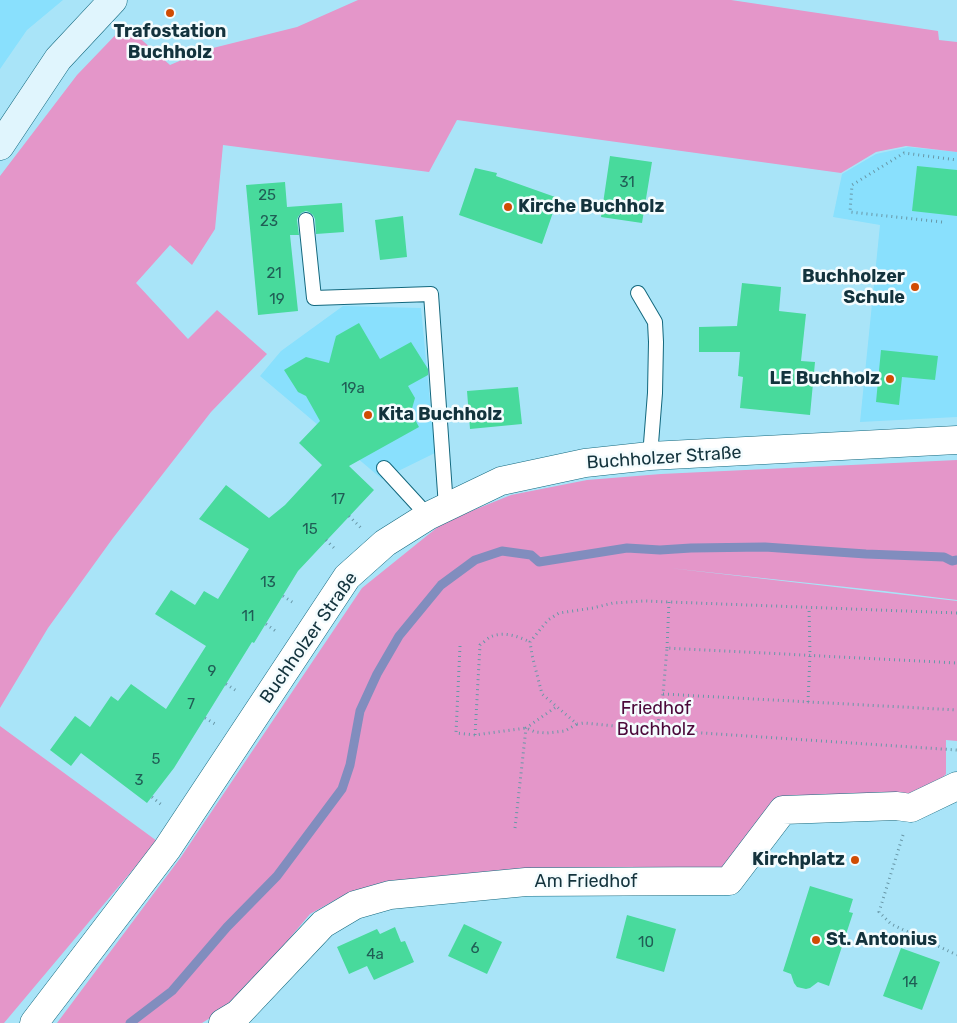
<!DOCTYPE html>
<meta charset="utf-8">
<style>
body{margin:0}
canvas{display:block;background:#a9e4f8}
</style>
<canvas width="957" height="1023"></canvas>
<script>
const c = document.querySelector('canvas').getContext('2d');
c.lineJoin = 'round';
function fill(path, color) {
  c.fillStyle = color;
  c.fill(path, 'evenodd');
}
function strokePath(path, color, width, dash) {
  c.strokeStyle = color;
  c.lineWidth = width;
  c.lineCap = dash ? 'butt' : 'round';
  c.setLineDash(dash || []);
  c.stroke(path);
}
function drawText(font, color, halo, rows, align = 'center') {
  c.font = font + ' Rubik,sans-serif';
  c.lineWidth = 5;
  c.setLineDash([]);
  c.textBaseline = 'middle';
  c.strokeStyle = halo;
  c.fillStyle = color;
  for (const [text, x, y, turn = 0] of rows) {
    c.save();
    c.translate(x, y);
    c.rotate((+turn || 0) * Math.PI / 180);
    c.textAlign = isNaN(turn) ? turn : align;
    if (halo) c.strokeText(text, 0, 0);
    c.fillText(text, 0, 0);
    c.restore();
  }
}
fill(new Path2D(`
 M 0,0 L 63,0 L 27,30 L 0,69 Z
 M 908,147 L 957,152 L 957,417 L 860,422 L 880,225 L 833,217 L 842,174 L 876,154 Z
 M 343,306 L 421,308 L 435,453 L 382,479 L 260,376 L 281,351 Z`), '#89e0fd');
fill(new Path2D(`
 M 358,0 L 731,0 L 938,31 L 939,40 L 957,42 L 957,152 L 906,146 L 876,152 L 841,173 L 457,120 L 429,172 L 223,145 L 215,229 L 192,265 L 170,245 L 136,283 L 188,339 L 217,310 L 267,354 L 211,412 L 113,538 L 48,628 L 0,708 L 0,176 L 77,75 L 125,25 L 170,65 L 205,50 L 297,27 Z
 M 957,460 L 957,600 L 884,591 L 669,568 L 957,601 L 957,741 L 946,740 L 946,774 L 921,800 L 782,807 L 734,869 L 404,881 L 346,894 L 310,914 L 236,1002 L 202,1023 L 57,1023 L 181,857 L 362,588 L 444,522 L 511,495 L 587,480 L 661,474 Z
 M 0,726 L 157,841 L 4,1023 L 0,1023 Z`), '#e496c9');
strokePath(new Path2D(`
 M 130,1023 L 172,991 L 227,927 L 277,876 L 342,789 L 350,765 L 360,711 L 377,674 L 399,636 L 441,585 L 475,560 L 502,551 L 531,555 L 539,562 L 627,548 L 660,550 L 691,548 L 765,547 L 866,554 L 944,557 L 952,561 L 957,560`), '#818dbe', 9);
fill(new Path2D(`
 M 610,156 L 652,162 L 642,223 L 601,217 Z
 M 917,166 L 957,170 L 957,216 L 912,211 Z
 M 475,168 L 497,173 L 496,176 L 558,198 L 542,244 L 459,215 Z
 M 285,182 L 287,207 L 342,203 L 344,232 L 316,234 L 315,219 L 313,215 L 309,212 L 306,211 L 301,213 L 298,217 L 297,220 L 299,235 L 290,235 L 298,311 L 258,315 L 246,185 Z
 M 403,216 L 407,257 L 380,260 L 375,220 Z
 M 742,283 L 781,287 L 779,311 L 806,314 L 801,361 L 815,362 L 810,415 L 740,408 L 743,377 L 738,376 L 740,352 L 699,352 L 699,327 L 737,326 Z
 M 359,323 L 380,359 L 411,342 L 428,369 L 428,375 L 408,386 L 415,398 L 411,412 L 419,427 L 349,466 L 374,490 L 298,571 L 254,643 L 252,642 L 174,768 L 147,803 L 81,753 L 71,766 L 50,750 L 75,716 L 90,727 L 111,696 L 118,701 L 131,684 L 166,709 L 206,646 L 155,614 L 171,590 L 195,605 L 204,591 L 218,599 L 249,549 L 199,519 L 226,485 L 269,518 L 285,505 L 322,465 L 299,443 L 320,421 L 306,396 L 298,392 L 284,370 L 306,357 L 329,363 L 336,336 Z
 M 881,350 L 938,356 L 935,380 L 902,377 L 899,405 L 876,402 Z
 M 518,387 L 522,424 L 470,429 L 467,391 Z
 M 810,886 L 853,899 L 849,912 L 853,913 L 829,986 L 818,982 L 810,988 L 806,989 L 797,987 L 794,983 L 791,974 L 783,971 Z
 M 627,915 L 676,929 L 664,972 L 616,958 Z
 M 464,924 L 502,942 L 487,974 L 448,956 Z
 M 395,927 L 401,942 L 405,941 L 414,962 L 374,980 L 367,966 L 349,974 L 337,947 L 377,929 L 380,934 Z
 M 901,948 L 940,962 L 922,1010 L 883,996 Z`), '#48da9c');
const service = new Path2D(`
 M 306,220 L 314,298 L 431,294 L 446,507
 M 638,293 L 655,322 L 656,342 L 655,393 L 650,456
 M 384,468 L 428,516`);
const minor = new Path2D(`
 M 223,1023 L 238,1014 L 323,924 L 355,905 L 390,895 L 526,882 L 729,881 L 783,810 L 896,806 L 911,808 L 957,786`);
const tertiary = new Path2D(`
 M 34,1023 L 167,849 L 347,577 L 385,543 L 428,516 L 501,481 L 585,463 L 650,456 L 957,440`);
const secondary = new Path2D(`
 M 0,146 L 58,59 L 113,0`);
strokePath(service, '#13687e', 16);
strokePath(minor, '#13687e', 29);
strokePath(tertiary, '#13687e', 29);
strokePath(secondary, '#13687e', 29);
strokePath(new Path2D(`
 M 942,222 L 850,212 L 852,185 L 904,153 L 957,160
 M 349,516 L 361,528
 M 326,540 L 336,550
 M 283,596 L 295,604
 M 957,613 L 644,601 L 613,603 L 593,608 L 559,613 L 548,620 L 530,642 L 532,655 L 542,694 L 577,724 L 584,723 L 657,730 L 957,750
 M 266,624 L 277,632
 M 460,646 L 456,733 L 475,735 L 526,728 L 535,732 L 547,733 L 565,731 L 577,724
 M 667,648 L 669,602
 M 226,684 L 238,692
 M 663,694 L 957,710
 M 808,702 L 810,655 L 809,608
 M 205,718 L 215,724
 M 657,730 L 663,694 L 667,648 L 957,663
 M 475,735 L 480,645 C 483,643 487,639 490,637 C 503,631 518,636 530,642
 M 152,797 L 163,806
 M 515,828 L 526,728 L 556,707
 M 903,835 L 879,912 L 891,924 L 957,955`), '#6897a7', 3, [1, 4]);
strokePath(service, '#fff', 14);
strokePath(minor, '#fff', 28);
strokePath(tertiary, '#fff', 28);
strokePath(secondary, '#e0f5fd', 28);
for (const [x, y, r, color] of [
 [170,13,5,"#d04c03"],
 [508,207,5,"#d04c03"],
 [915,287,5,"#d04c03"],
 [890,379,5,"#d04c03"],
 [368,415,5,"#d04c03"],
 [855,860,5,"#d04c03"],
 [816,940,5,"#d04c03"]
]) {
  const dot = new Path2D();
  dot.arc(x, y, r, 0, 2 * Math.PI);
  c.fillStyle = color;
  c.fill(dot);
  strokePath(dot, '#f4fcfe', 2);
}
drawText('15px', '#205d55', null, [
 ["31",627,183],
 ["25",267,196],
 ["23",269,222],
 ["21",274,274],
 ["19",277,300],
 ["19a",353,389],
 ["17",338,500],
 ["15",310,530],
 ["13",268,583],
 ["11",248,617],
 ["9",212,672],
 ["7",191,705],
 ["5",156,760],
 ["3",139,781],
 ["10",646,943],
 ["6",475,949],
 ["4a",375,955],
 ["14",910,983]
]);
drawText('bold 18px', '#13333d', '#f4fcfe', [
 ["Trafostation",170,32,"center"],
 ["Buchholz",170,53,"center"],
 ["Kirche Buchholz",518,207],
 ["Buchholzer",905,277,"right"],
 ["Schule",905,298,"right"],
 ["LE Buchholz",880,379,"right"],
 ["Kita Buchholz",378,415],
 ["Kirchplatz",845,860,"right"],
 ["St. Antonius",826,940]
], 'left');
drawText('18px', '#13333d', '#f4fcfe', [
 ["Buchholzer Straße",664,458,-4],
 ["Buchholzer Straße",309,638,-55],
 ["Am Friedhof",586,882]
]);
drawText('18px', '#4b093a', '#f4fcfe', [
 ["Friedhof",656,709],
 ["Buchholz",656,730]
]);
</script>
